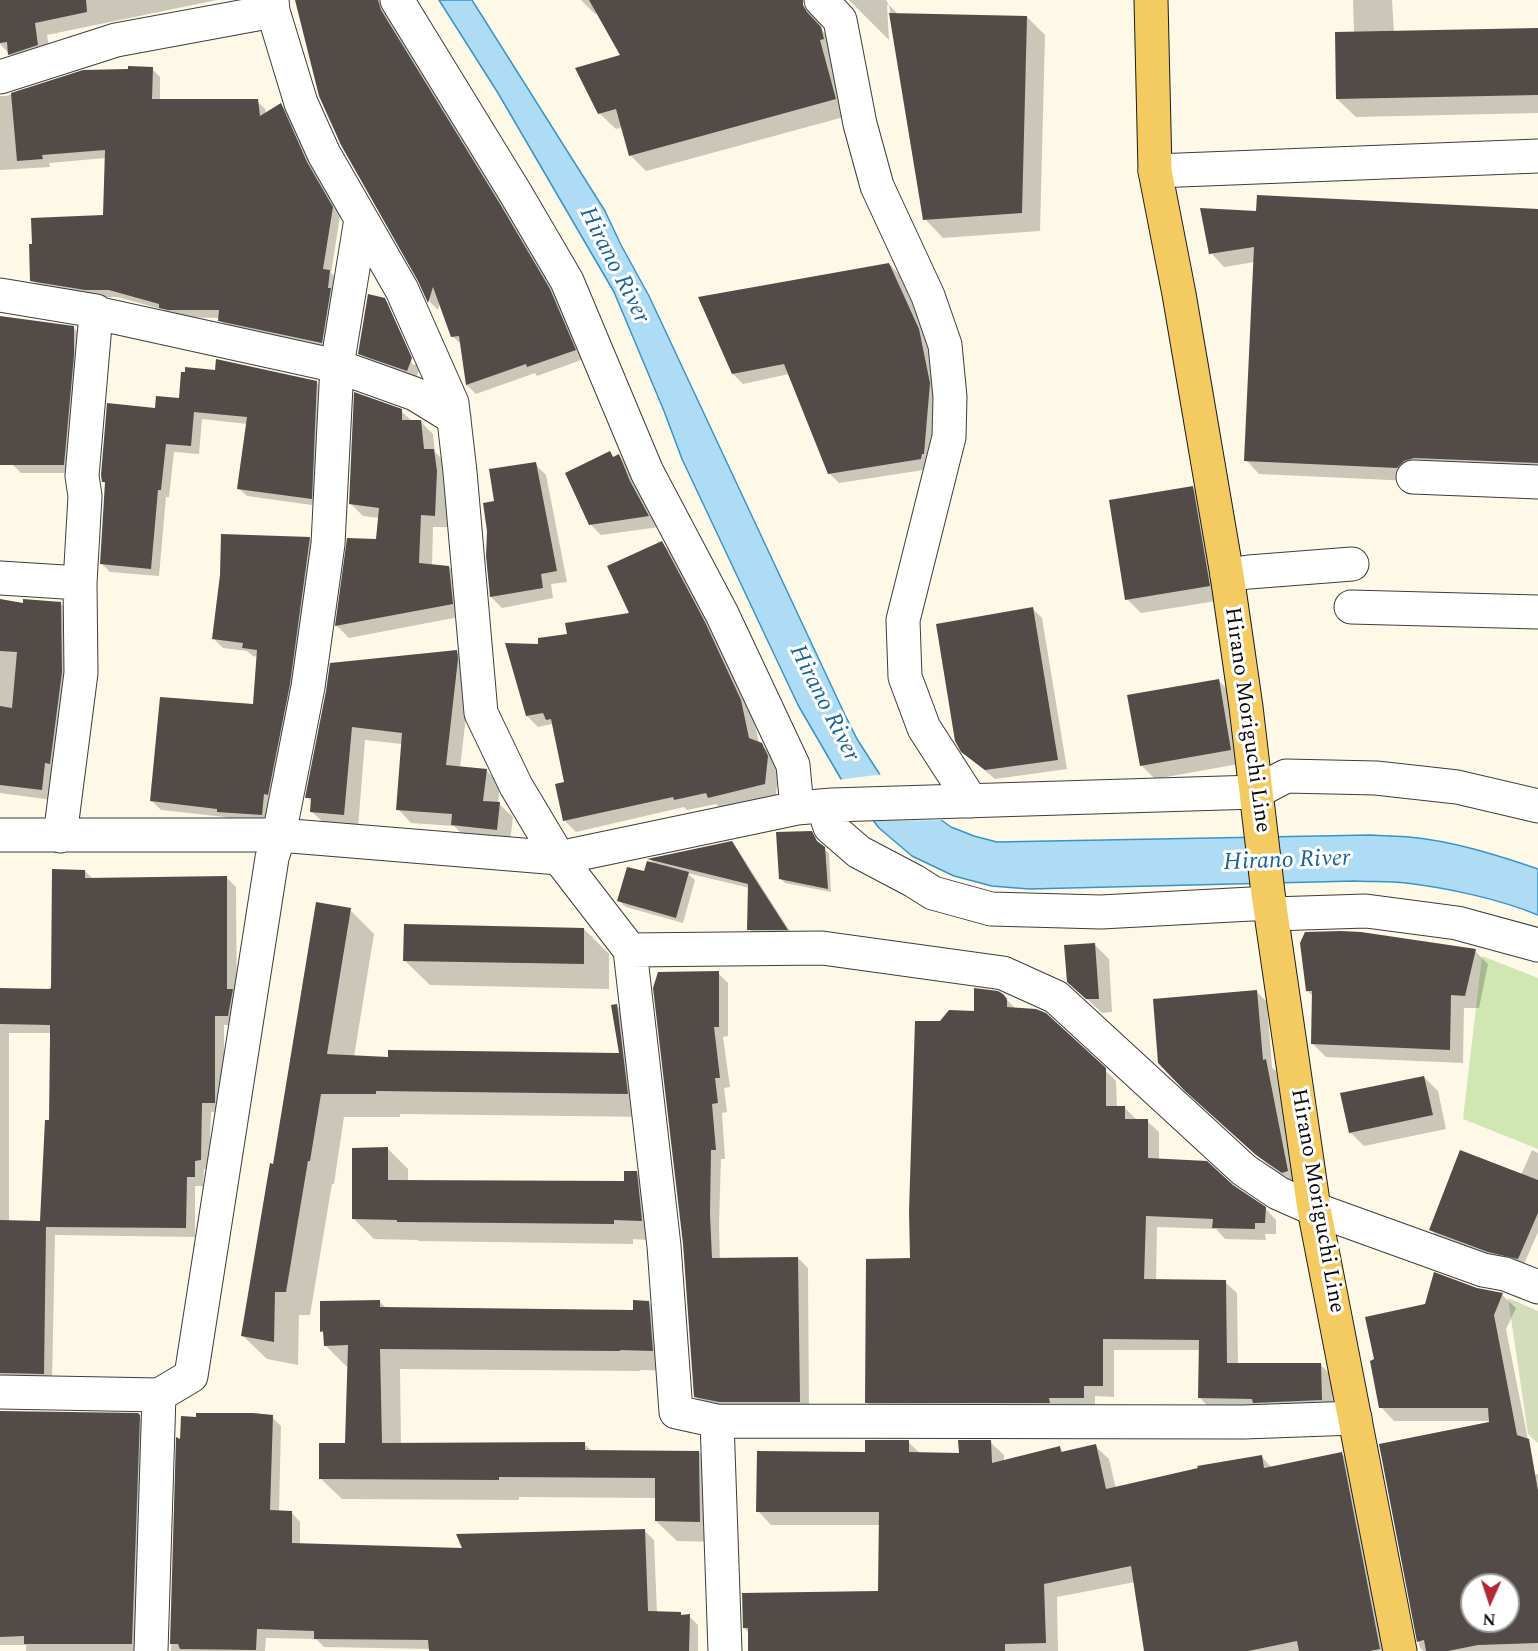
<!DOCTYPE html>
<style>
body{margin:0}
#map{position:relative;width:1538px;height:1651px;overflow:hidden;background:#fef9e7;font-family:Spectral,serif}
canvas{display:block}
.north{position:absolute;left:1460px;top:1573px;width:60px;height:60px;box-sizing:border-box;background:#fff;border:2px solid #9d9d9d;border-radius:50%;rotate:183deg;font-size:16px;font-weight:700;line-height:24px;text-align:center;color:#0a0a0a}
.north::after{content:'';display:block;margin:auto;width:21px;height:27px;background:#b42834;clip-path:polygon(50% 0,100% 100%,50% 72%,0 100%)}
</style>
<div id="map">
<canvas width="1538" height="1651"></canvas>
<div class="north">N</div>
</div>
<script>
const c = document.querySelector('canvas').getContext('2d');
c.lineJoin = 'round';
function fill(path, color) {
  c.fillStyle = color;
  c.fill(path, 'evenodd');
}
function strokePath(path, color, width, dash) {
  c.strokeStyle = color;
  c.lineWidth = width;
  c.lineCap = dash ? 'butt' : 'round';
  c.setLineDash(dash || []);
  c.stroke(path);
}
function drawText(font, color, halo, rows, align = 'center') {
  c.font = font + ' Spectral,serif';
  c.lineWidth = 6;
  c.setLineDash([]);
  c.textBaseline = 'middle';
  c.strokeStyle = halo;
  c.fillStyle = color;
  for (const [text, x, y, turn = 0] of rows) {
    c.save();
    c.translate(x, y);
    c.rotate((+turn || 0) * Math.PI / 180);
    c.textAlign = isNaN(turn) ? turn : align;
    if (halo) c.strokeText(text, 0, 0);
    c.fillText(text, 0, 0);
    c.restore();
  }
}
fill(new Path2D(`
 M 1482,956 L 1538,978 L 1538,1149 L 1463,1119 Z`), '#d0e6b3');
fill(new Path2D(`
 M 1508,1298 L 1538,1311 L 1538,1443 L 1528,1434 Z`), '#d4ddbb');
const water = new Path2D(`
 M 439,0 L 472,0 L 605,211 L 621,245 L 649,296 L 845,715 L 857,739 L 882,778 L 951,827 L 974,836 L 997,842 L 1371,835 C 1384,836 1397,836 1409,837 C 1453,841 1497,855 1538,869 L 1538,915 C 1499,899 1448,888 1406,883 C 1390,881 1372,882 1355,881 L 1029,889 L 992,886 L 954,876 L 912,856 L 879,828 L 841,779 L 798,705 L 682,459 L 664,411 L 614,292 L 498,93 Z`);
fill(water, '#aedcf4');
strokePath(water, '#3894c8', 1.5);
fill(new Path2D(`
 M 883,774 L 885,776 L 946,820 L 870,821 L 838,780 Z`), '#fef9e7');
fill(new Path2D(`
 M 0,0 L 217,0 L 47,35 L 51,58 L 22,67 L 0,44 Z
 M 296,0 L 384,0 L 390,20 L 509,214 L 559,300 L 584,359 L 537,376 L 535,373 L 476,394 L 467,385 L 462,345 L 452,336 L 440,302 L 438,310 L 430,302 Z
 M 581,0 L 760,0 L 802,5 L 819,21 L 823,31 L 836,45 L 851,115 L 646,171 L 630,155 L 622,127 L 616,129 L 599,113 L 622,56 L 598,13 L 595,14 Z
 M 849,0 L 886,0 L 889,5 L 887,5 L 889,40 Z
 M 1353,0 L 1392,0 L 1394,32 L 1538,30 L 1538,113 L 1356,117 L 1337,99 L 1354,33 Z
 M 889,5 L 905,21 L 1027,17 L 1045,35 L 1040,231 L 943,238 L 925,219 Z
 M 152,69 L 160,77 L 160,101 L 257,101 L 265,109 L 266,114 L 281,105 L 289,112 L 314,171 L 340,216 L 331,273 L 337,279 L 329,350 L 228,328 L 220,320 L 220,318 L 177,317 L 168,315 L 164,310 L 118,297 L 94,297 L 40,288 L 32,280 L 104,216 L 106,158 L 49,163 L 50,167 L 0,170 L 0,96 L 6,96 L 83,72 Z
 M 1538,210 L 1538,476 L 1411,481 L 1259,474 L 1246,460 L 1255,262 L 1224,267 L 1211,253 L 1257,213 Z
 M 889,264 L 899,274 L 929,340 L 939,394 L 930,469 L 839,483 L 829,473 L 789,374 L 743,384 L 733,374 Z
 M 384,299 L 393,308 L 420,368 L 416,379 L 369,362 L 360,353 ZM 386,305 L 389,305 L 416,364 L 413,365 Z
 M 0,317 L 74,328 L 82,337 L 72,473 L 21,473 L 12,464 L 0,443 Z
 M 317,382 L 325,391 L 319,506 L 247,496 L 238,488 L 247,424 L 202,419 L 199,454 L 174,452 L 169,497 L 166,497 L 159,576 L 110,572 L 101,563 L 106,484 L 103,481 L 156,410 L 181,400 Z
 M 401,411 L 412,421 L 420,421 L 433,434 L 435,452 L 446,463 L 449,484 L 447,527 L 433,527 L 432,566 L 449,567 L 461,580 L 464,616 L 349,638 L 337,626 L 378,541 L 379,518 L 363,516 L 350,503 Z
 M 609,453 L 614,458 L 619,456 L 630,467 L 659,527 L 601,535 L 590,524 Z
 M 535,464 L 546,475 L 567,582 L 551,584 L 553,598 L 502,608 L 491,597 L 496,502 Z
 M 1192,487 L 1206,501 L 1223,600 L 1141,613 L 1127,599 Z
 M 309,538 L 318,547 L 271,823 L 227,820 L 225,817 L 161,810 L 152,801 L 254,705 L 258,657 L 253,656 L 247,651 L 223,648 L 214,639 L 221,575 Z
 M 662,543 L 673,554 L 716,635 L 752,712 L 759,743 L 773,756 L 779,769 L 776,795 L 720,808 L 716,804 L 687,810 L 684,807 L 576,832 L 565,821 L 566,783 L 552,724 L 538,727 L 527,716 L 540,645 L 631,614 Z
 M 0,601 L 25,605 L 61,604 L 72,615 L 52,800 L 0,793 Z
 M 1033,609 L 1042,618 L 1067,769 L 995,779 L 972,760 Z
 M 456,651 L 470,665 L 471,674 L 460,768 L 486,770 L 500,784 L 498,803 L 513,817 L 510,842 L 466,838 L 454,826 L 411,823 L 398,809 L 402,744 L 365,740 L 358,828 L 326,825 L 312,812 L 312,802 L 307,797 L 328,691 Z
 M 1218,680 L 1232,694 L 1244,763 L 1155,779 L 1141,765 Z
 M 811,832 L 820,846 L 829,853 L 831,892 L 785,883 L 781,879 Z
 M 731,843 L 738,850 L 793,936 L 756,936 L 749,929 L 750,888 L 687,873 L 695,880 L 683,923 L 626,907 L 619,901 L 655,864 L 650,860 Z
 M 85,871 L 93,879 L 226,877 L 236,887 L 237,1025 L 224,1025 L 224,1111 L 211,1112 L 209,1169 L 204,1169 L 203,1186 L 195,1186 L 195,1237 L 55,1235 L 52,1383 L 0,1385 L 0,990 L 52,991 ZM 9,1033 L 51,1033 L 51,1121 L 41,1222 L 9,1221 Z
 M 350,910 L 374,934 L 354,1057 L 390,1059 L 621,1054 L 617,1006 L 641,1030 L 651,1117 L 400,1114 L 400,1117 L 344,1117 L 334,1184 L 332,1184 L 310,1315 L 299,1315 L 298,1365 L 267,1359 L 243,1336 L 274,1166 Z
 M 584,929 L 609,954 L 609,989 L 430,985 L 404,960 Z
 M 1095,945 L 1109,959 L 1112,1012 L 1102,1013 L 1080,992 Z
 M 1475,951 L 1488,964 L 1479,1008 L 1464,1008 L 1463,1063 L 1326,1057 L 1312,1043 L 1314,997 L 1307,991 Z
 M 718,973 L 728,983 L 728,1036 L 723,1037 L 730,1087 L 724,1088 L 727,1112 L 722,1113 L 725,1159 L 721,1159 L 719,1225 L 720,1259 L 798,1258 L 808,1268 L 809,1412 L 705,1406 L 695,1396 L 684,1244 Z
 M 1256,991 L 1267,1002 L 1272,1068 L 1276,1071 L 1298,1181 L 1293,1183 L 1268,1165 L 1198,1101 Z
 M 1002,995 L 1016,1009 L 1104,1069 L 1116,1081 L 1117,1107 L 1124,1107 L 1136,1119 L 1136,1121 L 1147,1121 L 1159,1132 L 1159,1160 L 1232,1187 L 1265,1208 L 1276,1220 L 1276,1234 L 1265,1234 L 1266,1240 L 1225,1239 L 1216,1229 L 1157,1227 L 1156,1281 L 1225,1282 L 1237,1293 L 1238,1364 L 1321,1365 L 1332,1376 L 1333,1411 L 1211,1409 L 1200,1398 L 1200,1350 L 1114,1350 L 1114,1397 L 1095,1396 L 1095,1409 L 878,1413 L 867,1402 L 912,1260 L 941,1023 L 975,1013 Z
 M 1424,1077 L 1438,1091 L 1446,1129 L 1364,1146 L 1350,1132 Z
 M 387,1148 L 408,1169 L 408,1181 L 625,1183 L 636,1173 L 656,1193 L 662,1241 L 633,1239 L 633,1244 L 419,1241 L 417,1240 L 374,1239 L 354,1219 Z
 M 1532,1150 L 1538,1153 L 1538,1232 L 1524,1264 L 1495,1258 L 1437,1236 L 1431,1230 L 1521,1175 Z
 M 1476,1289 L 1502,1295 L 1516,1308 L 1506,1329 L 1535,1475 L 1538,1474 L 1538,1651 L 1423,1651 L 1420,1648 L 1381,1446 L 1495,1421 L 1394,1421 L 1381,1407 L 1426,1306 ZM 1472,1585 L 1508,1585 L 1508,1621 L 1472,1621 Z
 M 379,1301 L 387,1309 L 635,1311 L 648,1302 L 669,1323 L 673,1371 L 640,1370 L 640,1371 L 400,1369 L 401,1444 L 584,1444 L 592,1451 L 699,1452 L 719,1473 L 720,1542 L 677,1541 L 656,1521 L 656,1498 L 519,1497 L 519,1500 L 342,1499 L 321,1479 L 346,1444 L 349,1366 L 346,1366 L 325,1345 L 325,1335 L 321,1331 Z
 M 0,1412 L 139,1416 L 148,1425 L 141,1651 L 26,1651 L 26,1645 L 0,1645 Z
 M 272,1417 L 281,1426 L 279,1512 L 291,1512 L 300,1522 L 300,1545 L 464,1550 L 644,1530 L 654,1540 L 657,1613 L 680,1613 L 683,1616 L 689,1616 L 698,1625 L 698,1651 L 430,1651 L 430,1649 L 324,1647 L 316,1639 L 266,1638 L 265,1651 L 171,1651 L 178,1439 L 182,1442 Z
 M 908,1442 L 921,1454 L 960,1454 L 990,1442 L 1004,1455 L 1004,1461 L 1060,1448 L 1064,1453 L 1095,1446 L 1109,1459 L 1116,1489 L 1262,1457 L 1272,1468 L 1342,1454 L 1355,1467 L 1392,1651 L 1146,1651 L 1135,1582 L 1057,1597 L 1058,1651 L 750,1651 L 749,1633 L 744,1628 L 880,1592 L 880,1525 L 771,1525 L 758,1511 L 867,1454 Z`), '#0003');
fill(new Path2D(`
 M 0,0 L 86,0 L 87,12 L 35,23 L 38,45 L 8,55 L 7,42 L 0,43 Z
 M 295,0 L 378,0 L 381,10 L 500,204 L 550,289 L 576,350 L 527,367 L 526,364 L 466,385 L 459,336 L 451,337 L 433,287 L 428,303 L 418,281 L 341,145 L 319,96 Z
 M 589,0 L 803,0 L 803,5 L 807,12 L 821,27 L 824,39 L 820,40 L 836,99 L 629,156 L 616,109 L 598,114 L 575,68 L 620,55 Z
 M 889,13 L 1027,16 L 1022,213 L 923,220 Z
 M 1538,28 L 1538,95 L 1336,99 L 1335,32 Z
 M 128,66 L 153,67 L 152,99 L 258,99 L 260,116 L 281,103 L 307,162 L 333,207 L 323,269 L 330,270 L 328,288 L 331,288 L 322,343 L 218,321 L 219,310 L 168,310 L 159,308 L 159,304 L 109,290 L 85,290 L 30,281 L 29,244 L 32,244 L 31,218 L 103,215 L 105,150 L 42,155 L 43,159 L 17,161 L 11,93 L 83,70 L 128,69 Z
 M 1257,195 L 1538,209 L 1538,463 L 1414,458 L 1404,461 L 1397,468 L 1244,461 L 1254,247 L 1209,254 L 1200,208 L 1256,211 Z
 M 889,263 L 919,329 L 930,383 L 924,454 L 922,454 L 921,459 L 828,474 L 784,364 L 732,374 L 698,297 Z
 M 368,294 L 385,298 L 412,358 L 407,371 L 358,354 Z
 M 0,316 L 74,326 L 74,355 L 64,465 L 0,465 Z
 M 216,359 L 317,381 L 312,499 L 237,489 L 247,417 L 194,412 L 191,446 L 166,444 L 161,490 L 158,490 L 151,569 L 100,564 L 105,482 L 102,482 L 101,475 L 107,403 L 155,408 L 156,396 L 179,398 L 181,372 L 185,372 L 185,367 L 215,370 Z
 M 354,392 L 402,409 L 402,420 L 421,420 L 424,449 L 434,449 L 437,471 L 435,516 L 421,515 L 419,563 L 449,566 L 453,604 L 335,626 L 347,538 L 376,539 L 379,508 L 349,504 Z
 M 610,451 L 613,457 L 619,454 L 630,481 L 649,516 L 589,525 L 565,473 Z
 M 536,462 L 557,571 L 541,574 L 543,588 L 490,597 L 486,556 L 487,531 L 483,503 L 494,501 L 489,469 Z
 M 1193,486 L 1210,586 L 1125,600 L 1109,500 Z
 M 221,534 L 310,537 L 290,684 L 268,795 L 264,794 L 262,815 L 217,812 L 217,809 L 150,801 L 160,697 L 253,704 L 257,650 L 242,648 L 243,643 L 212,639 L 220,575 Z
 M 662,541 L 705,622 L 741,700 L 749,738 L 762,743 L 768,756 L 765,784 L 708,798 L 706,793 L 674,800 L 673,797 L 563,821 L 555,784 L 564,782 L 551,719 L 546,720 L 543,713 L 526,716 L 505,643 L 538,644 L 538,638 L 567,634 L 565,623 L 629,613 L 607,566 Z
 M 0,599 L 23,603 L 23,599 L 61,602 L 62,672 L 50,764 L 45,763 L 42,790 L 0,785 L 0,706 L 12,708 L 17,652 L 0,651 Z
 M 1033,607 L 1058,760 L 985,770 L 961,752 L 955,741 L 936,624 Z
 M 457,650 L 458,659 L 446,765 L 487,769 L 483,801 L 500,802 L 497,830 L 451,825 L 452,814 L 396,810 L 402,733 L 352,727 L 344,815 L 310,812 L 311,798 L 305,798 L 326,691 L 330,663 Z
 M 1219,679 L 1231,750 L 1140,766 L 1127,695 Z
 M 812,831 L 817,841 L 825,847 L 828,889 L 779,879 L 776,832 Z
 M 732,841 L 752,874 L 788,930 L 747,930 L 748,884 L 647,859 Z
 M 647,861 L 689,872 L 676,918 L 617,901 L 627,867 L 644,871 Z
 M 52,869 L 85,870 L 85,878 L 227,876 L 227,989 L 233,989 L 228,1016 L 215,1016 L 215,1103 L 202,1103 L 201,1160 L 195,1161 L 195,1177 L 187,1177 L 186,1228 L 46,1227 L 44,1374 L 0,1373 L 0,1220 L 40,1221 L 45,1120 L 49,1120 L 50,1039 L 50,1025 L 0,1024 L 0,988 L 50,989 L 51,987 Z
 M 316,902 L 351,908 L 327,1054 L 388,1057 L 388,1050 L 619,1053 L 611,1005 L 617,1004 L 628,1094 L 376,1091 L 376,1094 L 321,1094 L 310,1161 L 308,1161 L 286,1292 L 275,1292 L 274,1342 L 241,1336 L 270,1163 L 273,1164 Z
 M 404,924 L 584,928 L 584,964 L 403,961 Z
 M 1341,931 L 1361,932 L 1476,949 L 1465,996 L 1451,995 L 1450,1050 L 1311,1044 L 1312,991 L 1306,991 L 1300,943 L 1305,932 Z
 M 1095,943 L 1099,999 L 1086,999 L 1067,982 L 1064,945 Z
 M 719,971 L 719,1027 L 714,1027 L 720,1078 L 715,1078 L 718,1103 L 712,1104 L 716,1150 L 711,1150 L 710,1214 L 712,1258 L 798,1257 L 800,1402 L 719,1402 L 694,1397 L 683,1244 L 653,988 L 658,972 Z
 M 974,988 L 998,991 L 1003,994 L 1007,999 L 1007,1007 L 1036,1009 L 1046,1013 L 1106,1068 L 1106,1106 L 1125,1106 L 1125,1119 L 1148,1119 L 1148,1158 L 1207,1161 L 1233,1185 L 1266,1207 L 1265,1223 L 1255,1223 L 1255,1229 L 1212,1228 L 1213,1219 L 1146,1216 L 1144,1279 L 1226,1280 L 1227,1363 L 1321,1363 L 1322,1400 L 1253,1403 L 1252,1399 L 1198,1398 L 1199,1340 L 1103,1339 L 1103,1386 L 1084,1386 L 1084,1398 L 1049,1398 L 1050,1403 L 865,1403 L 866,1259 L 910,1258 L 909,1211 L 915,1021 L 940,1021 L 949,1010 L 974,1011 Z
 M 1257,990 L 1263,1060 L 1266,1059 L 1288,1171 L 1282,1173 L 1256,1155 L 1185,1091 L 1158,1063 L 1153,999 Z
 M 1424,1076 L 1433,1115 L 1349,1133 L 1340,1093 Z
 M 388,1147 L 388,1180 L 624,1181 L 624,1171 L 637,1171 L 642,1221 L 614,1220 L 614,1224 L 397,1222 L 397,1220 L 352,1219 L 352,1148 Z
 M 1460,1150 L 1538,1180 L 1538,1213 L 1518,1259 L 1488,1252 L 1429,1230 Z
 M 1434,1272 L 1477,1288 L 1503,1293 L 1494,1315 L 1517,1435 L 1529,1439 L 1538,1491 L 1538,1643 L 1478,1645 L 1448,1651 L 1426,1651 L 1424,1640 L 1417,1642 L 1379,1444 L 1489,1422 L 1488,1408 L 1379,1408 L 1370,1361 L 1374,1359 L 1365,1317 L 1425,1304 ZM 1472,1585 L 1508,1585 L 1508,1621 L 1472,1621 Z
 M 380,1300 L 380,1307 L 633,1310 L 633,1300 L 649,1301 L 653,1351 L 620,1350 L 620,1351 L 380,1349 L 382,1443 L 585,1442 L 585,1450 L 699,1451 L 700,1522 L 655,1521 L 655,1478 L 499,1477 L 499,1480 L 319,1479 L 319,1443 L 345,1443 L 348,1345 L 324,1346 L 323,1331 L 320,1332 L 320,1301 Z
 M 0,1411 L 138,1413 L 140,1415 L 132,1644 L 24,1644 L 24,1636 L 0,1637 Z
 M 196,1413 L 253,1413 L 273,1415 L 270,1510 L 292,1511 L 292,1543 L 462,1548 L 456,1534 L 645,1529 L 648,1611 L 681,1612 L 681,1615 L 690,1614 L 689,1651 L 429,1651 L 428,1640 L 314,1639 L 314,1631 L 257,1629 L 256,1650 L 180,1649 L 178,1644 L 170,1644 L 176,1437 L 180,1439 L 181,1416 L 196,1417 Z
 M 865,1440 L 909,1440 L 909,1452 L 959,1453 L 958,1440 L 991,1440 L 992,1463 L 1060,1446 L 1061,1452 L 1096,1444 L 1106,1489 L 1198,1468 L 1197,1466 L 1262,1455 L 1264,1468 L 1342,1452 L 1380,1649 L 1370,1651 L 1299,1651 L 1297,1641 L 1248,1651 L 1144,1651 L 1131,1566 L 1044,1584 L 1046,1643 L 1005,1644 L 1005,1651 L 748,1651 L 748,1628 L 743,1628 L 742,1593 L 878,1591 L 879,1512 L 756,1512 L 757,1451 L 865,1452 Z`), '#524b47');
const minor = new Path2D(`
 M 272,0 L 273,11 L 301,103 L 324,154 L 402,290 L 452,403 L 460,472 L 481,713 L 516,786 L 559,858 L 630,950 L 664,1246 L 676,1412 L 717,1421 L 1244,1422 L 1355,1418
 M 397,0 L 516,194 L 567,281 L 647,472 L 722,614 L 793,765 L 797,808
 M 821,0 L 840,20 L 860,124 L 877,186 L 928,296 L 945,345 L 950,397 L 949,437 L 903,620 L 905,677 L 924,728 L 971,801
 M 0,77 L 116,40 L 273,11
 M 1155,171 L 1538,156
 M 0,295 L 96,311 L 96,313 L 337,366 L 415,394 L 454,418
 M 1413,477 L 1538,482
 M 1227,575 L 1249,572 L 1352,564
 M 0,578 L 80,583
 M 1351,607 L 1538,612
 M 823,806 L 830,827 L 859,852 L 914,881 L 933,893 L 991,909 L 1101,912 L 1270,903
 M 0,835 L 279,835 L 559,858 L 797,808 L 832,805 L 1256,792 L 1286,776 L 1376,778 L 1457,787 L 1538,806
 M 60,836 L 81,673 L 80,583 L 85,496 L 82,476 L 96,313
 M 1272,914 L 1366,911 L 1457,923 L 1538,945
 M 630,950 L 822,948 L 1003,973 L 1056,997 L 1244,1170 L 1278,1193 L 1314,1209 L 1483,1270 L 1505,1274 L 1538,1287
 M 0,1392 L 159,1395 L 191,1376 L 272,858 L 279,835 L 308,687 L 328,544 L 337,366 L 361,219
 M 717,1421 L 725,1651
 M 151,1651 L 159,1395`);
const major = new Path2D(`
 M 1151,0 L 1155,171 L 1179,294 L 1227,575 L 1246,707 L 1268,893 L 1314,1209 L 1400,1651`);
strokePath(minor, '#3d3d3d', 35);
strokePath(major, '#1b1b1b', 35);
strokePath(minor, '#fff', 33);
strokePath(major, '#f4cb61', 33);
drawText('22px', '#0a0a0a', '#fff', [
 ["Hirano Moriguchi Line",1246,720,82],
 ["Hirano Moriguchi Line",1316,1201,80]
]);
drawText('italic 24px', '#196496', '#fff', [
 ["Hirano River",613,266,63],
 ["Hirano River",823,704,63],
 ["Hirano River",1287,862,-2]
]);
</script>
